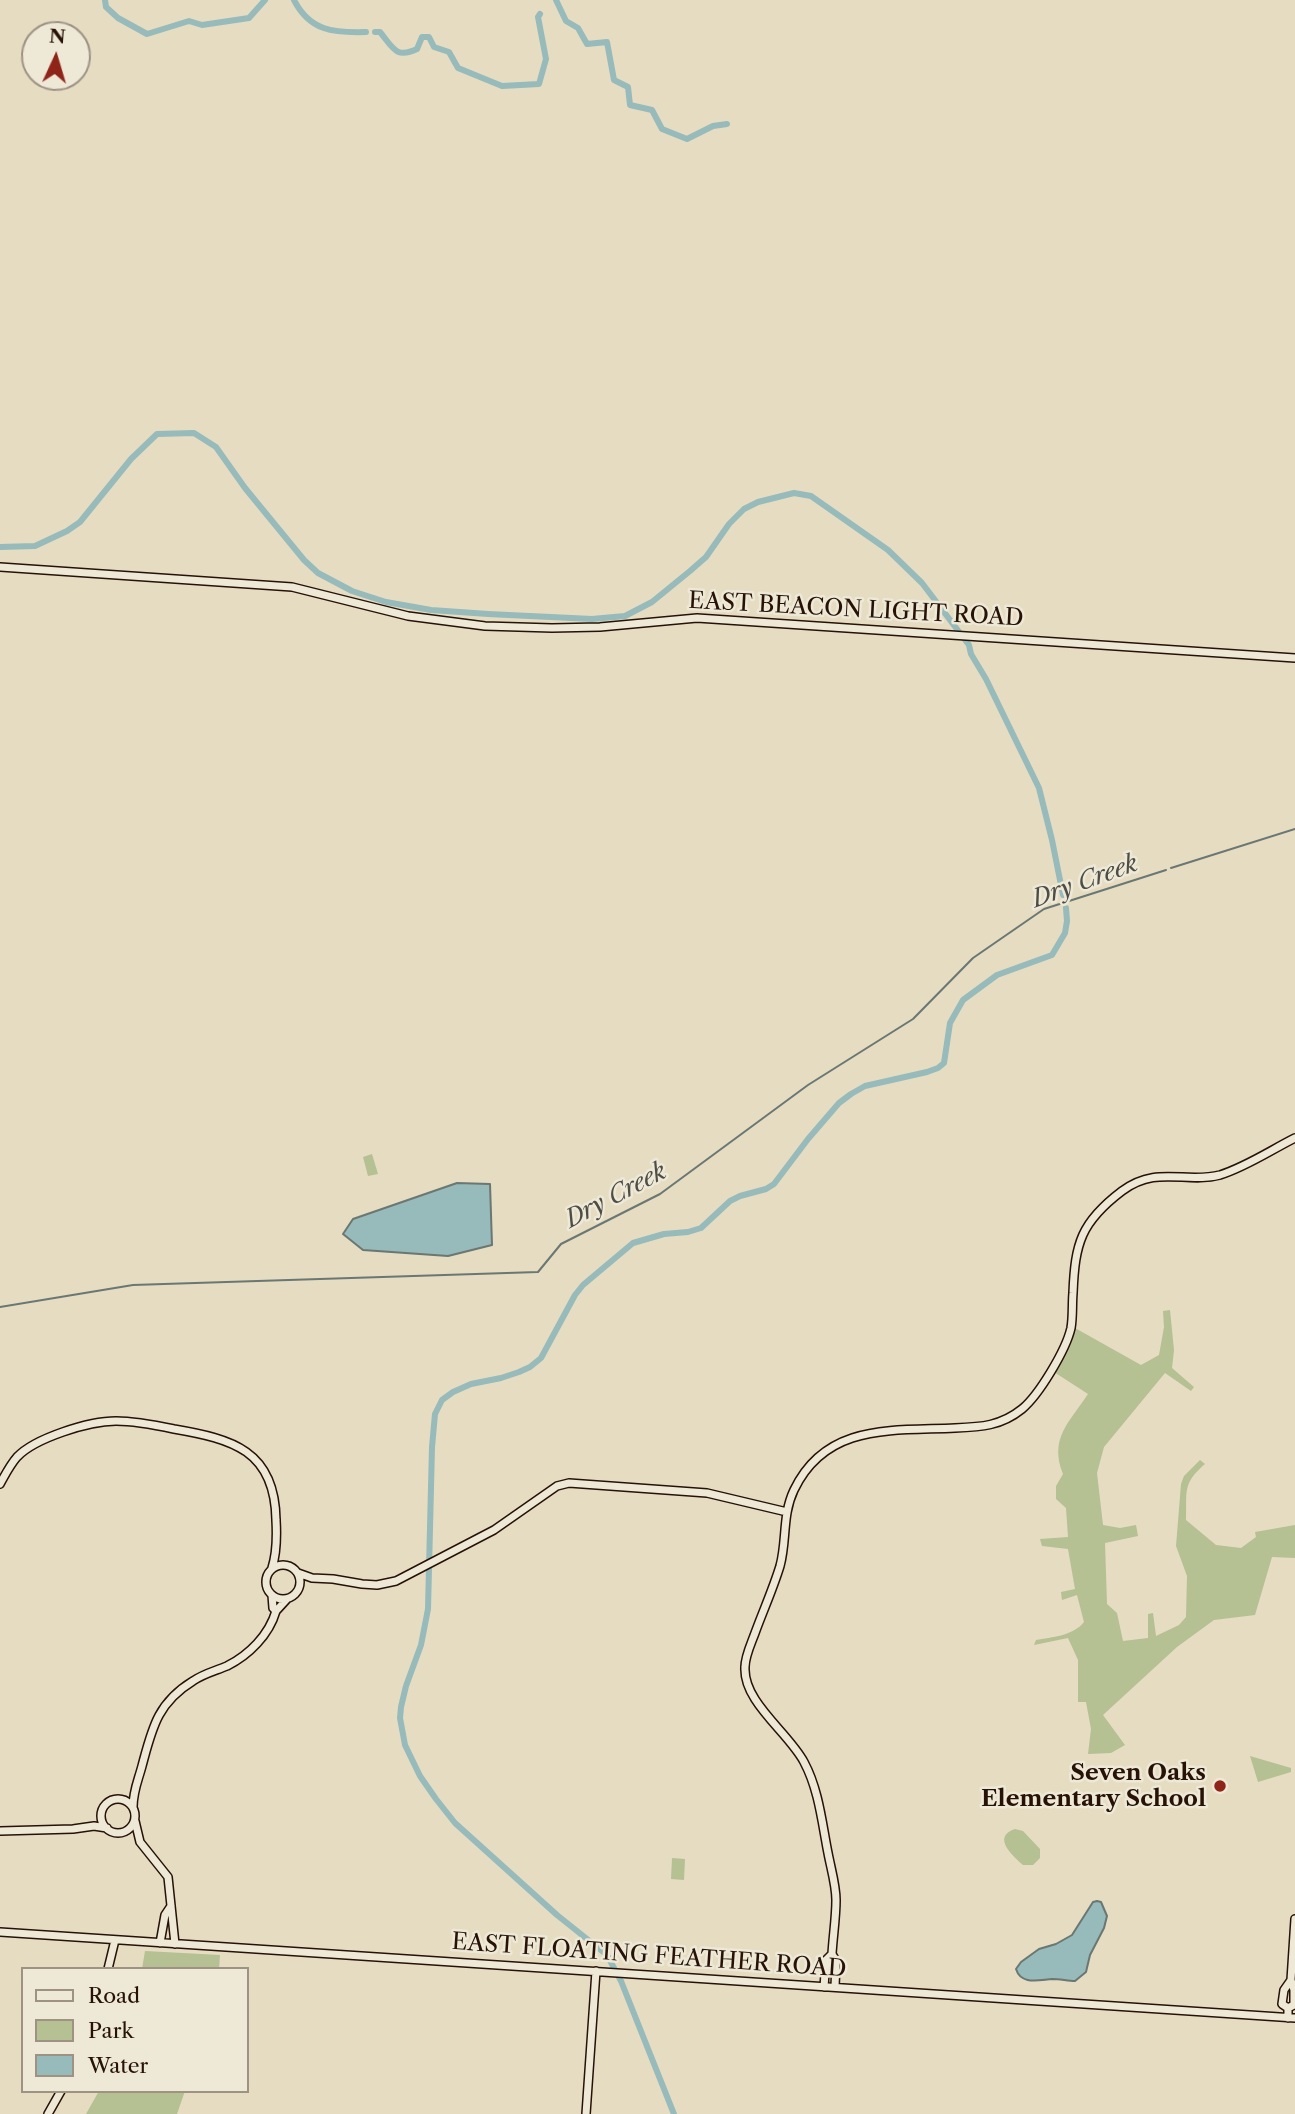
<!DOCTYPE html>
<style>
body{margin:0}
#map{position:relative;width:1295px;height:2114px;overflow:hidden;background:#e5dcc2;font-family:"Libre Caslon Text",serif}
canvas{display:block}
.legend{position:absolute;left:21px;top:1967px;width:228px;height:126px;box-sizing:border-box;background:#eee8d7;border:2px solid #9e9283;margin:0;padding:9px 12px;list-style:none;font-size:21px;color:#261206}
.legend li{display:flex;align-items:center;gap:14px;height:35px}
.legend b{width:35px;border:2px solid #9e9283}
.north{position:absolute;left:21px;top:21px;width:70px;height:70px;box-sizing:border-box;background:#eee8d7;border:2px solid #9e9283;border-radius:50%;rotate:4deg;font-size:19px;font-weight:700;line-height:28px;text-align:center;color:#261206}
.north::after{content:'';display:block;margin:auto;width:24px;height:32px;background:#8f2418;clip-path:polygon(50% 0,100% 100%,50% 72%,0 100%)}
</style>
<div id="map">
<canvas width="1295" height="2114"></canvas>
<ul class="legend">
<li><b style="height:9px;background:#eee8d7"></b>Road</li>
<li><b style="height:19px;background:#b5c093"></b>Park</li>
<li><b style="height:19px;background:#97baba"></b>Water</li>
</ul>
<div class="north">N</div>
</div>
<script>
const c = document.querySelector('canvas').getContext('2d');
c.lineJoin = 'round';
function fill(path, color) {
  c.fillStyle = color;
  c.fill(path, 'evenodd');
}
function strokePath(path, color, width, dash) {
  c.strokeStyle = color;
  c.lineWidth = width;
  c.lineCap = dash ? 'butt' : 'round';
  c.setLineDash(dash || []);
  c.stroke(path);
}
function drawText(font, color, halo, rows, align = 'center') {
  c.font = font + ' "Libre Caslon Text",serif';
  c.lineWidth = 5;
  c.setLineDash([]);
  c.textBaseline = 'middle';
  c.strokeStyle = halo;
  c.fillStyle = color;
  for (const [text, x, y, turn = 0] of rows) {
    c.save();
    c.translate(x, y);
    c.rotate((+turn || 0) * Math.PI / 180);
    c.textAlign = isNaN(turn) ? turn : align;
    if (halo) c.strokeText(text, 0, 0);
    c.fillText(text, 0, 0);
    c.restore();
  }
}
fill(new Path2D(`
 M 372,1154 L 378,1174 L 368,1176 L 363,1157 Z
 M 1170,1310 L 1174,1350 L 1172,1368 L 1194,1387 L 1191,1391 L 1165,1373 L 1104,1447 L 1097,1473 L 1103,1525 L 1120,1528 L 1136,1525 L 1138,1536 L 1105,1543 L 1107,1604 L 1117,1613 L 1123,1641 L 1148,1638 L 1148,1614 L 1153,1613 L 1156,1636 L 1179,1625 L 1186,1617 L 1187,1576 L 1176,1546 L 1181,1484 L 1184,1476 L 1200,1460 L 1205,1464 C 1182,1484 1187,1491 1186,1520 L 1216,1545 L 1241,1548 L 1256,1537 L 1255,1532 L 1295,1525 L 1295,1558 L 1272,1557 L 1255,1615 L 1214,1620 L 1177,1647 L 1103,1715 L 1125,1745 L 1111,1753 L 1088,1754 L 1091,1729 L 1086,1702 L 1078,1702 L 1078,1660 L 1068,1638 L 1034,1645 L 1036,1640 C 1052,1637 1073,1636 1084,1622 L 1077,1595 L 1062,1600 L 1061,1592 L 1075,1589 L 1068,1549 L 1042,1546 L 1040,1539 L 1068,1537 L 1066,1508 L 1056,1499 L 1056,1486 L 1063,1474 C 1049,1438 1069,1423 1088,1394 L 1054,1372 L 1070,1344 L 1075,1328 L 1141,1365 L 1159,1355 L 1164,1327 L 1163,1311 Z
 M 1250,1756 L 1291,1768 L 1291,1772 L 1258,1782 Z
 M 1015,1829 L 1023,1831 L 1040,1849 L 1040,1858 L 1033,1865 L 1023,1865 C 1013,1856 991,1837 1015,1829 Z
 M 672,1858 L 685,1859 L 684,1880 L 671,1879 Z
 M 145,1951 L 220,1955 L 219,1969 L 142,1969 Z
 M 99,2091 L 185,2091 L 177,2114 L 86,2114 Z`), '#b5c093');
const water = new Path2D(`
 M 457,1183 L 490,1184 L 492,1245 L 448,1256 L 363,1250 L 343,1234 L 353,1219 Z
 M 1097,1901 L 1101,1902 L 1107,1916 L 1104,1928 L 1090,1955 L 1086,1972 L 1075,1981 C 1068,1981 1060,1979 1052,1979 C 1038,1980 1021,1985 1016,1969 L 1021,1962 L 1039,1949 L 1056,1944 L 1072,1935 L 1093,1902 Z`);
fill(water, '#97baba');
strokePath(water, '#6a7772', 2);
strokePath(new Path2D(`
 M 1171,868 L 1295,829
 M 0,1307 L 133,1285 L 538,1272 L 561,1244 L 660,1194 L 808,1085 L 913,1019 L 973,958 L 1044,909 L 1166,870`), '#6a7772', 2);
strokePath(new Path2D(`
 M 105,0 L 106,7 L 118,18 L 147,34 L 189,21 L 202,25 L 249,18 L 265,0
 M 294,0 C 310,31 333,33 366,32
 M 556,0 L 566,21 L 578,28 L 587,44 L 607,42 L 614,80 L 628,87 L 630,105 L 652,110 L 662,129 L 687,139 L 713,126 L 727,124
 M 375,32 L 380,32 C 393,48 396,59 417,49 L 422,37 L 429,37 L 434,47 L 449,52 L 458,68 L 502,86 L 539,84 L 546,59 L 538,17 L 540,14
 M 0,547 L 35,546 L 67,531 L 80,522 L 131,459 L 157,434 L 194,433 L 216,447 L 245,488 L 304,560 L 318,573 L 352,591 L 386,602 L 431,610 L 488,614 L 592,619 L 625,616 L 652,602 L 690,571 L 706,557 L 729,524 L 744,509 L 758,502 L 794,493 L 811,496 L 888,550 L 922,583 L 969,645 L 971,654 L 986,679 L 1039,788 L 1052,840 L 1063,895
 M 674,2114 L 621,1981 L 607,1955 L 557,1915 L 455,1823 L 436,1799 L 420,1776 L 405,1745 L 400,1718 L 401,1707 L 406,1686 L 421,1645 L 428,1609 L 432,1447 L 435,1414 L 442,1400 L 453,1392 L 471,1384 L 501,1378 L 519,1372 L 530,1367 L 541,1358 L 575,1295 L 583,1285 L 633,1243 L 664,1234 L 688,1232 L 701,1228 L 730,1201 L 740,1196 L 766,1189 L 774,1184 L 808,1139 L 839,1103 L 851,1094 L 865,1086 L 927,1072 L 938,1068 L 944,1063 L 950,1023 L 963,1000 L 997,975 L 1052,955 L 1065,933 L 1067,921 L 1066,908`), '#97baba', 6);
const secondary = new Path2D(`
 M 0,567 L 292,587 L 408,616 L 485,626 L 552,628 L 600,627 L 697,618 L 1295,658
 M 0,1484 C 5,1475 10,1465 17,1457 C 35,1438 89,1421 116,1421 C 135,1421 155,1425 174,1429 C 232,1439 275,1450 276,1520 C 277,1537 277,1552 272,1568
 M266 1582a17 17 0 1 1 34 0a17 17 0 1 1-34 0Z
 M 298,1573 L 312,1578 L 333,1579 L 362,1584 L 377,1585 L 396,1581 L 494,1530 L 557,1486 L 569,1483 L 707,1493 L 787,1512
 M 272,1595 L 273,1608 L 276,1611 L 287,1599
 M101 1816a17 17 0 1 1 34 0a17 17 0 1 1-34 0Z
 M 133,1807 C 133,1791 138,1781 142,1766 C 152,1729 157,1703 193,1681 C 203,1674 215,1671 227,1666 C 249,1655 269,1635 276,1611
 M 135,1821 L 140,1842 L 168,1877 L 175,1944
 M 0,1831 L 73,1829 L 94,1826 L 107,1828
 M 0,1932 L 1295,2018
 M 160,1943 L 165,1915 L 171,1906
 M 832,1954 L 836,1961 L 835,1987
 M 108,1969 L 115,1940
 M 1291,1980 L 1295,1919
 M 824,1987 L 826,1960 L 832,1954 C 833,1936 836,1918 836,1900 C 836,1885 831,1869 828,1853 C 822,1823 819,1790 804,1762 C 788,1732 743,1702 745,1667 C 745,1656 751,1644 755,1633 C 763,1611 773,1589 780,1566 C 787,1541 782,1515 794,1490 C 826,1423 892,1431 955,1428 C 981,1427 1001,1426 1022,1409 C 1039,1395 1066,1350 1071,1328 C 1073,1317 1072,1304 1073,1293 C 1075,1243 1081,1222 1122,1191 C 1157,1165 1185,1184 1220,1175 C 1246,1167 1271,1150 1295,1138
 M 1288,2018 L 1288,2008 L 1294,2005 L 1294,1990 L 1291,1980 L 1284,1990 L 1282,2004 L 1288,2008
 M 48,2114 L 61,2091
 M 586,2114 L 596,1971`);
strokePath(secondary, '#261206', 10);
strokePath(secondary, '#eee8d7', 7);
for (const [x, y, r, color] of [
 [1220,1786,7,"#8f2418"]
]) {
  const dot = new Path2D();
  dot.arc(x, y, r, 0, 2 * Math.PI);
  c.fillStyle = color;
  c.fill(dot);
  strokePath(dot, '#eee8d7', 2.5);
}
drawText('23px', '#261206', '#eee8d7', [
 ["EAST BEACON LIGHT ROAD",856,610,3],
 ["EAST FLOATING FEATHER ROAD",649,1956,4]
]);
drawText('bold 23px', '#261206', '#eee8d7', [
 ["Seven Oaks",1206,1773],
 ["Elementary School",1206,1799]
], 'right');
drawText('italic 24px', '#4e4d45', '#eee8d7', [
 ["Dry Creek",1085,882,-20],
 ["Dry Creek",616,1196,-28]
]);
</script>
